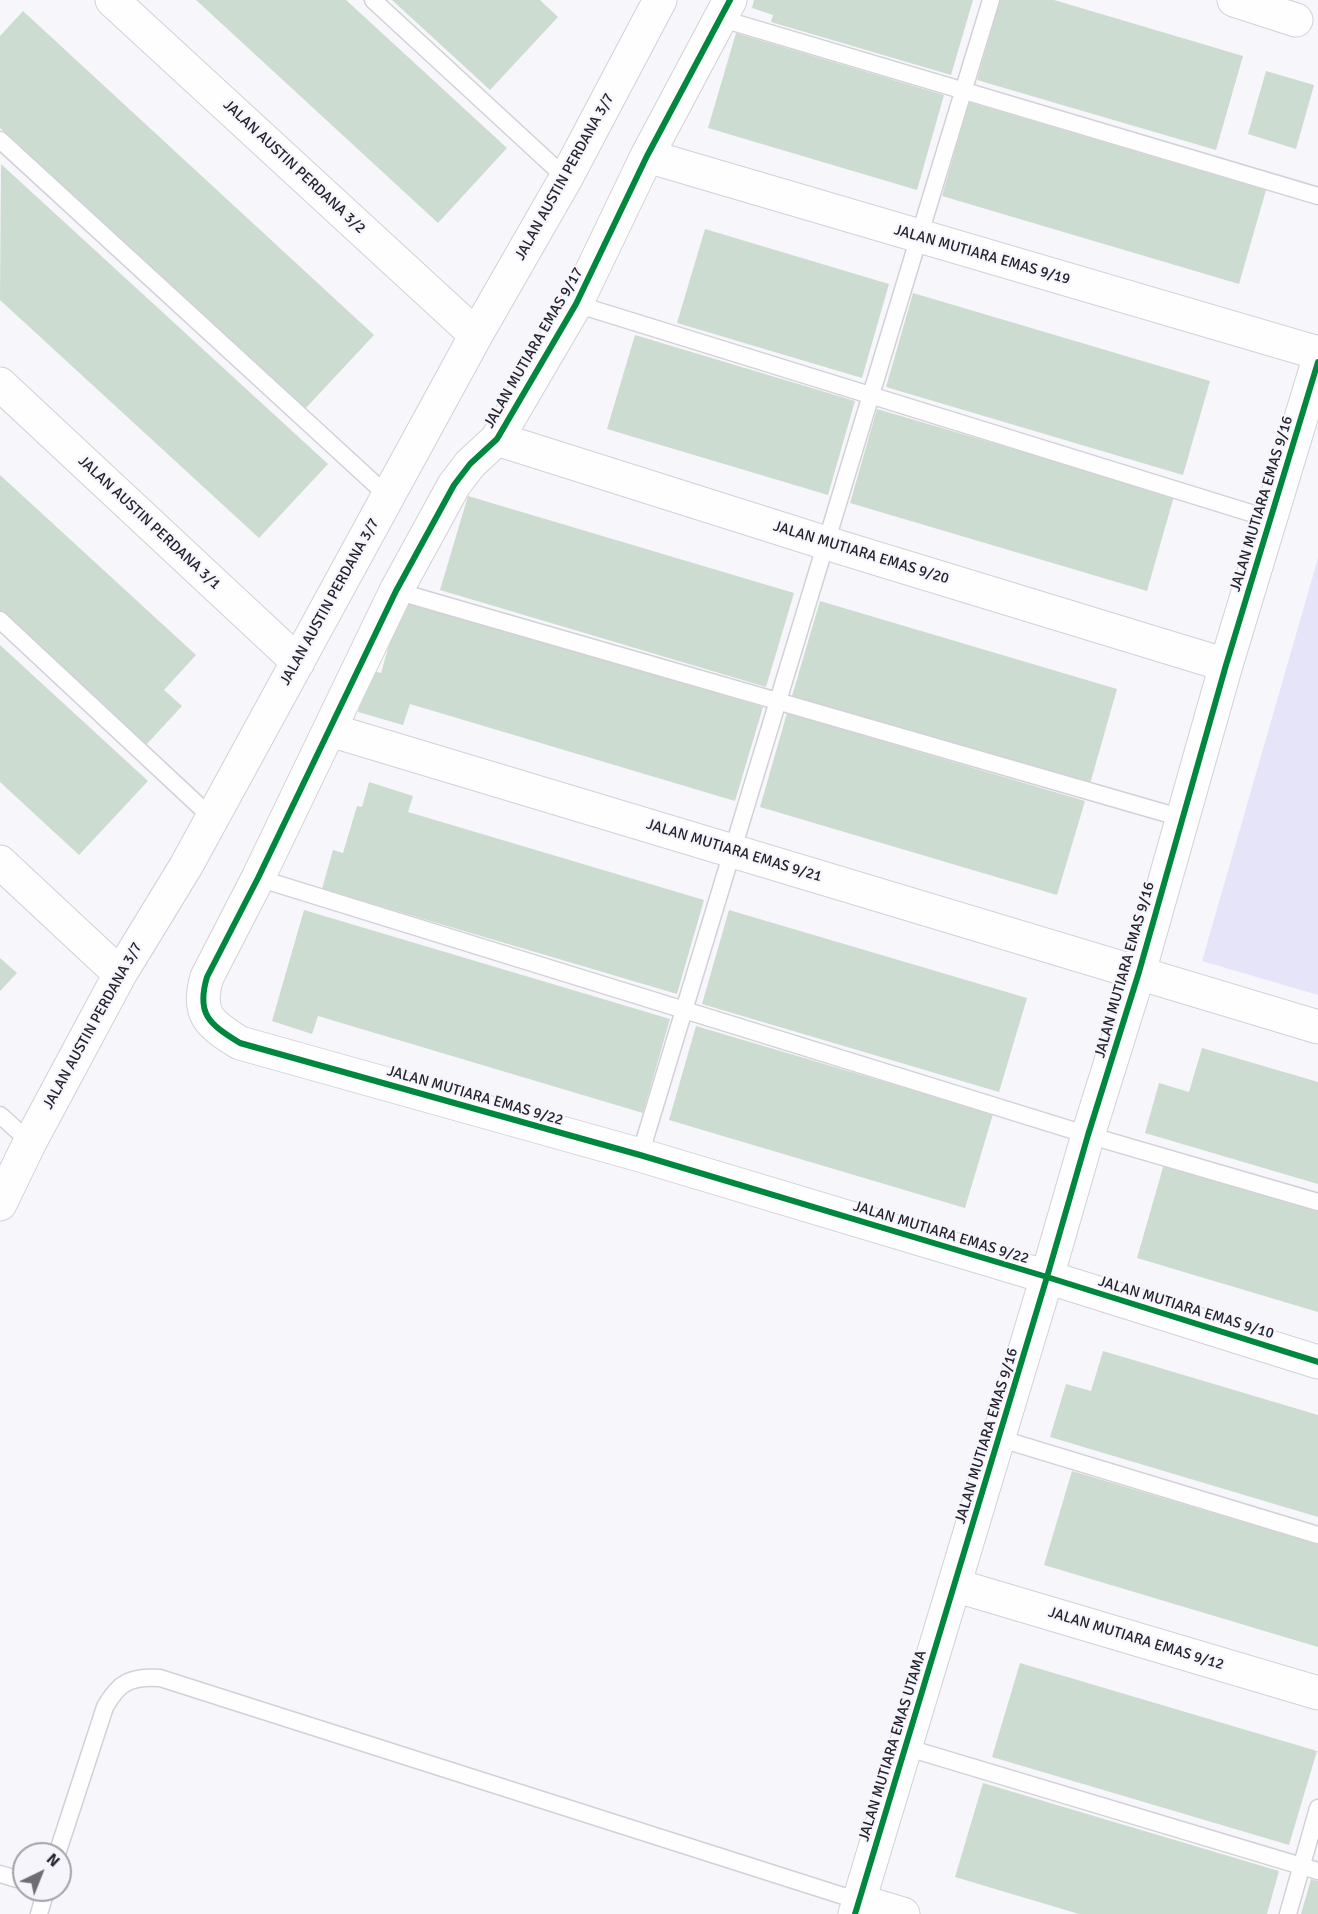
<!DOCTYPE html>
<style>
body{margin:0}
#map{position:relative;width:1318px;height:1914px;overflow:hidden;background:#f7f6fa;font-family:Signika,sans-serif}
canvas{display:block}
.north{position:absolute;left:12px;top:1842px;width:60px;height:60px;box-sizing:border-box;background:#f6f5fb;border:2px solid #a2a1a9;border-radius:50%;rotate:43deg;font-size:16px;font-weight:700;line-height:24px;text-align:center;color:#24232e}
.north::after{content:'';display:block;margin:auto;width:21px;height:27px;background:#6e6d75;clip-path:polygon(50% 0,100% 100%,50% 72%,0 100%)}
</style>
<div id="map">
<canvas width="1318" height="1914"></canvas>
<div class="north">N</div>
</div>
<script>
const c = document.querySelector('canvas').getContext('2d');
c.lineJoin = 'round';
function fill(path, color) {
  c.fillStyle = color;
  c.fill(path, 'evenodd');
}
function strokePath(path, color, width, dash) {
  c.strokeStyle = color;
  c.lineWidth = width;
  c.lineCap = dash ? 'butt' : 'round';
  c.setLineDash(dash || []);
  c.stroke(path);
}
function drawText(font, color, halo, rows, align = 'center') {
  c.font = font + ' Signika,sans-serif';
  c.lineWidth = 4.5;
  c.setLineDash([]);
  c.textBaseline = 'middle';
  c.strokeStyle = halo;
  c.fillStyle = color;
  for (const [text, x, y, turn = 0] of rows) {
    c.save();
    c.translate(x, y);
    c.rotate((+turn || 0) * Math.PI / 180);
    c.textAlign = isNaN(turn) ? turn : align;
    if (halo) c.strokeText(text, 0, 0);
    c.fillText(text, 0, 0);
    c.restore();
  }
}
fill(new Path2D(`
 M 1318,558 L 1318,995 L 1202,961 Z`), '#e6e4f9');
fill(new Path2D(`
 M 196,0 L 346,0 L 507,148 L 438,223 Z
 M 392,0 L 540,0 L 558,17 L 490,90 Z
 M 754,0 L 973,0 L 951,75 L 771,22 L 773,15 L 752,8 Z
 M 1000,0 L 1054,0 L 1243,56 L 1216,150 L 977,80 Z
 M 23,11 L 374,335 L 305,409 L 0,128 L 0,36 Z
 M 736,33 L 944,95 L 917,190 L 708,128 Z
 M 1266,71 L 1314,85 L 1296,149 L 1248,134 Z
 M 969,102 L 1266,190 L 1239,284 L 942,196 Z
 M 1,164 L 328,464 L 259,538 L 0,300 Z
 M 705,229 L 889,284 L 862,378 L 677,323 Z
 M 913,293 L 1210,381 L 1183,475 L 886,387 Z
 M 635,335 L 855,401 L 828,495 L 607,429 Z
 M 877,409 L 1174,496 L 1147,591 L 850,503 Z
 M 0,475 L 196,655 L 164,690 L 182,706 L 145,746 L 0,612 Z
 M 468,496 L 794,593 L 766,687 L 440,590 Z
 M 402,599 L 763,707 L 735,801 L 410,704 L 403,725 L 358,712 L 370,670 L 381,673 Z
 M 820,601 L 1117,689 L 1090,784 L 792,696 Z
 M 0,645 L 148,781 L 79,855 L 0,782 Z
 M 787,713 L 1085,801 L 1057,895 L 760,807 Z
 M 369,782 L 413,796 L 408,812 L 704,900 L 677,994 L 322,889 L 333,850 L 343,853 L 357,806 L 362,807 Z
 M 304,910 L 670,1019 L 643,1113 L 318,1016 L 312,1034 L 272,1021 Z
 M 729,910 L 1027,998 L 999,1092 L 702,1004 Z
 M 0,958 L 17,973 L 0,991 Z
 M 696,1026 L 993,1114 L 965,1208 L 669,1120 Z
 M 1202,1048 L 1318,1082 L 1318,1184 L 1145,1133 L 1159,1083 L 1189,1092 Z
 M 1164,1164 L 1318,1210 L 1318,1312 L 1137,1258 Z
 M 1103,1351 L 1318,1415 L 1318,1517 L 1050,1437 L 1066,1384 L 1091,1391 Z
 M 1072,1471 L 1318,1544 L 1318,1647 L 1044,1565 Z
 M 1020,1663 L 1317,1751 L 1289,1845 L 992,1757 Z
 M 983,1783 L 1279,1871 L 1267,1914 L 1079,1914 L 955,1877 Z
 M 1311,1879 L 1318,1881 L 1318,1914 L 1301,1914 Z`), '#ccdcd1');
const lane = new Path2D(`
 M 373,0 L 566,178
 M 719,18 L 1318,196
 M 0,140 L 389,497
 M 576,304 L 1270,519
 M 396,591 L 1182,818
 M 0,620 L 211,817
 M 258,878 L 1088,1135 L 1318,1202
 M 0,1115 L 30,1142
 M 640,1155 L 991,0
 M 998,1438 L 1318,1535
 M 905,1747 L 1318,1871
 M 57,1854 L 105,1707 C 119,1682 131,1676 160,1678 L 859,1901
 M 0,1874 L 24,1881
 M 39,1914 L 46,1890
 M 1288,1914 L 1318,1808`);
const street = new Path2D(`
 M 112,0 L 476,335
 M 730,0 L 647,156 L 576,304 L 497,439 L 470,464 L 454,485 L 396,591 L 258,878 L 207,977 C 196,1014 209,1024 240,1043 L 640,1155 L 1047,1277 L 1318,1362
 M 1234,0 L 1296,20
 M 647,156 L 1318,353
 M 0,384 L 298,662
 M 497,439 L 826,543 L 1226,665
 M 330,730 L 1318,1027
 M 0,862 L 120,974
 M 0,1204 L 30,1142 L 120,974 L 186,866 L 476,335 L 566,178 L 660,0
 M 954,1585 L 1318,1693
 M 859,1901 L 903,1914
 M 855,1914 L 1047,1277 L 1088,1135 L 1139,972 L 1226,665 L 1318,362`);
strokePath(lane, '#d2d1d8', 19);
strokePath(street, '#d2d1d8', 35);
strokePath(lane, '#fefefe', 16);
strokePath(street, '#fefefe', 33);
strokePath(new Path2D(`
 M 730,0 L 647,156 L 576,304 L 497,439 L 470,464 L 454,485 L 396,591 L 258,878 L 207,977 C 196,1014 209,1024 240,1043 L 640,1155 L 1047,1277 L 1318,1362
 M 855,1914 L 1047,1277 L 1088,1135 L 1139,972 L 1226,665 L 1318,362`), '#00873e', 6);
drawText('15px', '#24232e', '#f6f5fb', [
 ["JALAN AUSTIN PERDANA 3/2",294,167,43],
 ["JALAN AUSTIN PERDANA 3/7",565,177,-61],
 ["JALAN MUTIARA EMAS 9/19",982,255,16],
 ["JALAN MUTIARA EMAS 9/17",534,348,-60],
 ["JALAN MUTIARA EMAS 9/16",1262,504,-73],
 ["JALAN AUSTIN PERDANA 3/1",149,523,43],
 ["JALAN MUTIARA EMAS 9/20",861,553,17],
 ["JALAN AUSTIN PERDANA 3/7",330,602,-61],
 ["JALAN MUTIARA EMAS 9/21",734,851,17],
 ["JALAN MUTIARA EMAS 9/16",1125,970,-74],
 ["JALAN AUSTIN PERDANA 3/7",93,1026,-61],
 ["JALAN MUTIARA EMAS 9/22",475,1096,16],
 ["JALAN MUTIARA EMAS 9/22",941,1233,17],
 ["JALAN MUTIARA EMAS 9/10",1186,1308,17],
 ["JALAN MUTIARA EMAS 9/16",987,1436,-73],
 ["JALAN MUTIARA EMAS 9/12",1136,1639,17],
 ["JALAN MUTIARA EMAS UTAMA",893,1746,-73]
]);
</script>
